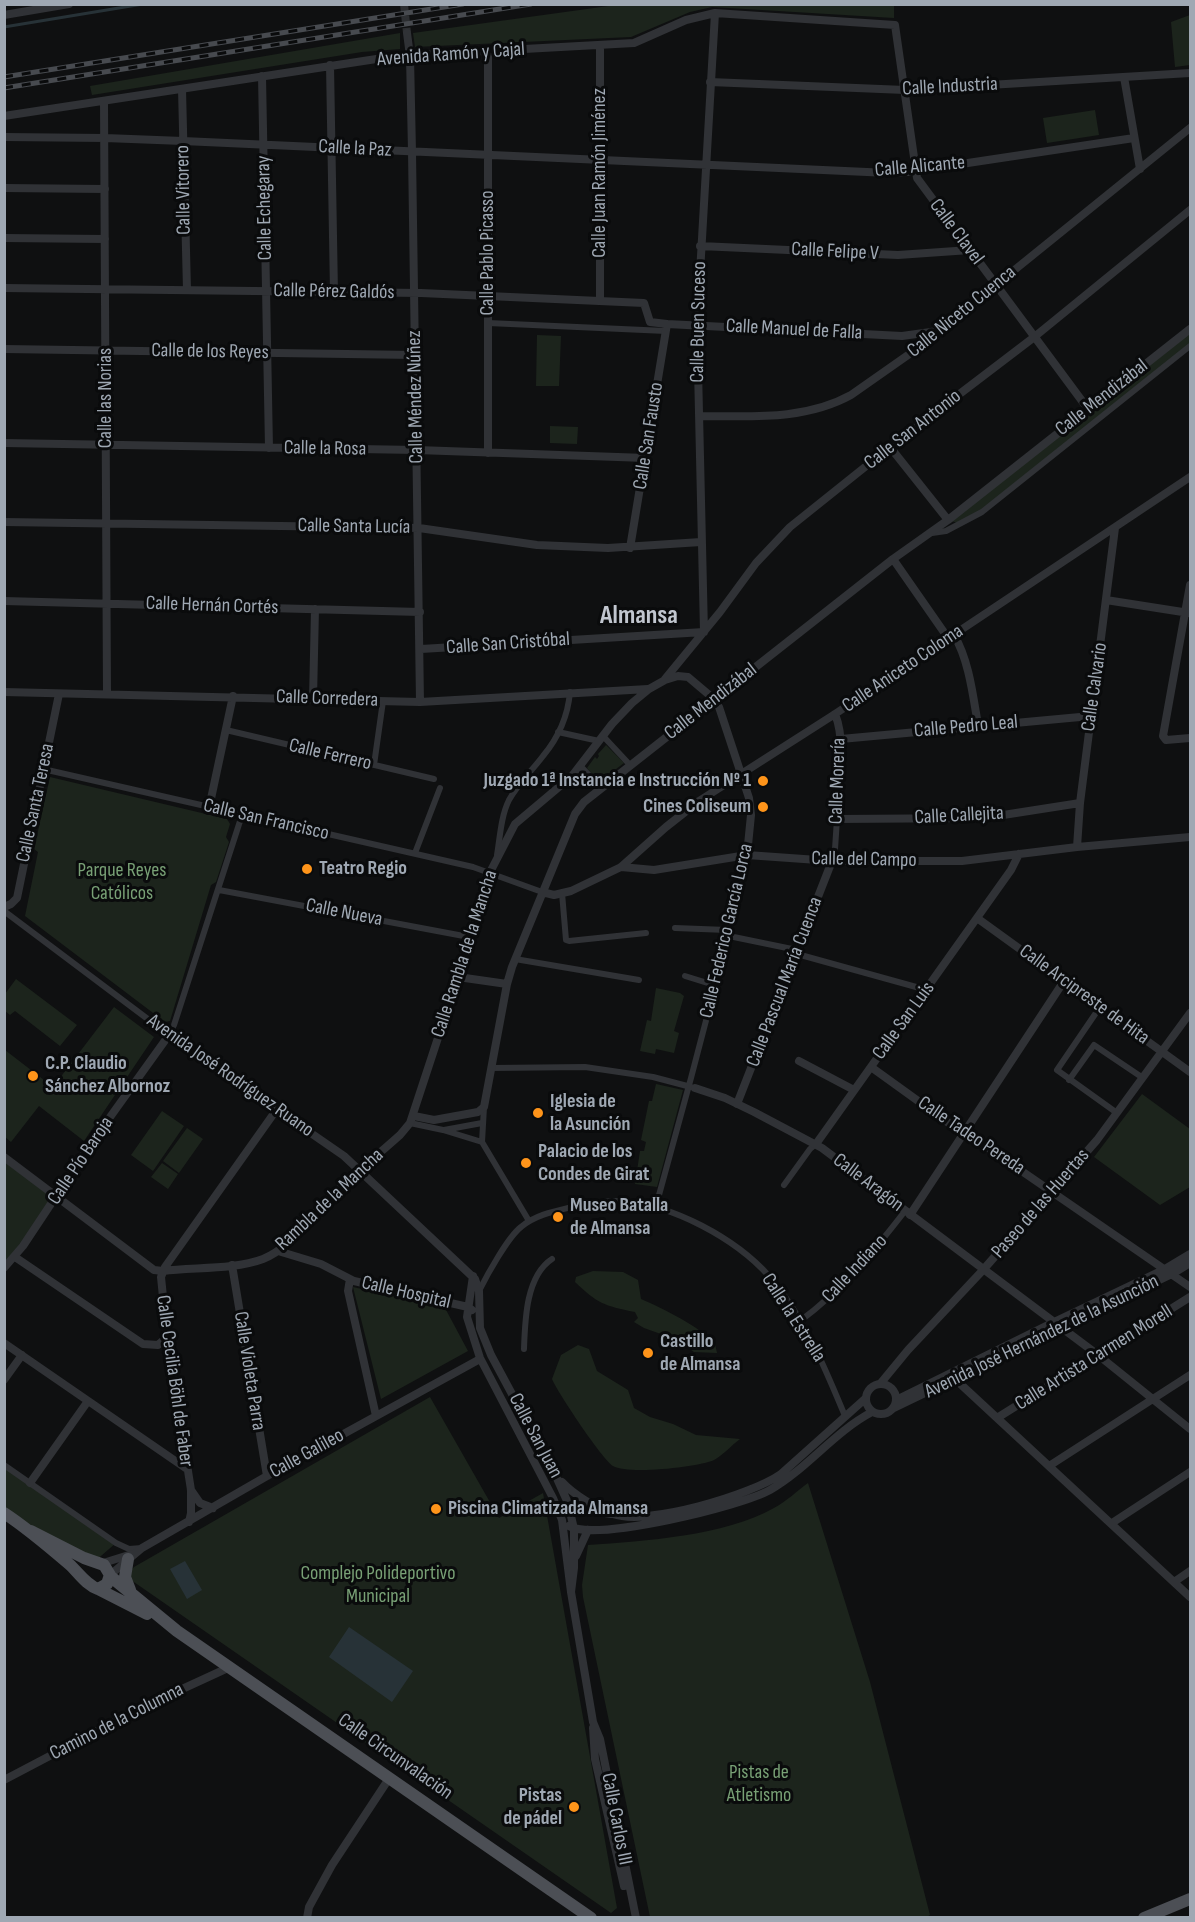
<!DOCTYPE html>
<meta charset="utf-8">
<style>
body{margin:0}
#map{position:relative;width:1195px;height:1922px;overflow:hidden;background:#0f1011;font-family:"Sofia Sans Condensed",sans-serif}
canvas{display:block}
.frame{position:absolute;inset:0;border:6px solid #9fa8b3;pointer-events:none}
</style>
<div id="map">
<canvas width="1195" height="1922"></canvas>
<div class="frame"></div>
</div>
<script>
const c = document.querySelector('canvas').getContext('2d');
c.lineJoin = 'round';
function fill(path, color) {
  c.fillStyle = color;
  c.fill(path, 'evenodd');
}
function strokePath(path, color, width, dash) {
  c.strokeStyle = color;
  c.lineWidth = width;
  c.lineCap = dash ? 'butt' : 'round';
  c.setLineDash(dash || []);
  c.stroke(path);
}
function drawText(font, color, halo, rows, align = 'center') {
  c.font = font + ' "Sofia Sans Condensed",sans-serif';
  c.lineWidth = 6;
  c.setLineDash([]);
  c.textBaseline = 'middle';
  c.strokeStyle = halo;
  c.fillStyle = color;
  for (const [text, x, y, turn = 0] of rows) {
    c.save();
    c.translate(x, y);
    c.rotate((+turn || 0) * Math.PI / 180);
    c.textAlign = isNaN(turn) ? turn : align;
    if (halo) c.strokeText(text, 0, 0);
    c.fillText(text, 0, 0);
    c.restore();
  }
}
fill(new Path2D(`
 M 623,4 L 894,5 L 894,18 L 712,7 L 690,12 L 631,37 L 415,47 L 413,33 Z
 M 1190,15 L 1190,65 L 1175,67 L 1171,22 Z
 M 400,33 L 400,49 L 362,52 L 92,95 L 90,86 Z
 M 1095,110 L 1099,135 L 1047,143 L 1043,118 Z
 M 1190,329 L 1190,346 L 1002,497 L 961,524 L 948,520 Z
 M 537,335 L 561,336 L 559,386 L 536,386 Z
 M 550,426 L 578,427 L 577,444 L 550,443 Z
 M 606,745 L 624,763 L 599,782 L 587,768 L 595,757 L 597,759 L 599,756 L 598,754 Z
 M 50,777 L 227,819 L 230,824 L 226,837 L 229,842 L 216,882 L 211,885 L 170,1021 L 165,1022 L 25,916 L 38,852 L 34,849 Z
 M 16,979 L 77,1025 L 60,1046 L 15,1011 L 10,1015 L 5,1011 L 5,994 Z
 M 656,988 L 680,993 L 684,996 L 674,1031 L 679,1033 L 674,1053 L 656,1049 L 655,1054 L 640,1051 L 647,1020 L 651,1021 Z
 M 114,1007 L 154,1037 L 84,1141 L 39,1106 L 11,1142 L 5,1137 L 5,1050 L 53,1087 Z
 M 656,1084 L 683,1090 L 657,1187 L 635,1184 L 640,1151 L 644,1151 L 646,1142 L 641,1140 L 649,1101 L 652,1101 Z
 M 1142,1094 L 1190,1129 L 1190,1187 L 1160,1205 L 1094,1157 Z
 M 162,1111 L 184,1126 L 153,1171 L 131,1155 Z
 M 187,1128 L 203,1139 L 179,1173 L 163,1161 Z
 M 4,1157 L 57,1197 L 4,1268 Z
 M 162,1163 L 178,1174 L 168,1189 L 151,1177 Z
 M 593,1271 L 623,1272 L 638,1280 L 641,1299 C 664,1309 699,1326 715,1344 L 717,1353 L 694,1352 L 675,1339 L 644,1328 L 634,1322 L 638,1318 L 635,1312 C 604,1306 597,1303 575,1282 L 576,1277 Z
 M 353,1287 L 445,1308 L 468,1351 L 381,1399 Z
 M 578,1345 L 589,1349 L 597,1371 L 628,1390 L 634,1408 L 650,1417 L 673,1424 L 696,1435 L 740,1439 C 732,1445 723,1455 714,1460 C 699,1467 628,1475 613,1466 C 602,1459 558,1393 552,1379 L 561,1355 Z
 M 430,1397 L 499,1518 L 543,1493 L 617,1908 L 611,1913 L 131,1580 L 129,1573 L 134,1567 Z
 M 4,1465 L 116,1543 L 94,1562 L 5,1513 Z
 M 808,1483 L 870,1682 L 930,1915 L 925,1918 L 650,1917 L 583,1597 L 582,1585 L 588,1545 C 645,1541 724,1536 774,1508 C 787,1501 797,1491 808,1483 Z`), '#1c241c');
fill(new Path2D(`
 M 185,1561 L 202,1590 L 187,1599 L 170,1569 Z
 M 349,1627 L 413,1671 L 392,1702 L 329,1657 Z`), '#273237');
strokePath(new Path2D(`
 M 4,27 L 143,4`), '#273237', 3);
strokePath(new Path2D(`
 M 404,4 L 407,33`), '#2c2e31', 8, [8, 4]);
strokePath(new Path2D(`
 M 488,323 L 666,331
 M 932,533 L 946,531 L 982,512 L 1190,346
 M 226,730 L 434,779
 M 558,732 L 599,741
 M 603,736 L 630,765
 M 374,765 L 383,701
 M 43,769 L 473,867 L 542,892
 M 835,849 L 837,819
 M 415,853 L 440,788
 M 497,855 C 500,837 501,816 509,800 C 519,782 531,772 543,756 C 558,738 568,715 570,692
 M 219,890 L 469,937
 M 562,893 L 566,940 L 569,941 L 646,933
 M 4,911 L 169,1035 L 174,1025 L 242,815
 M 675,928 L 727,930
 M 724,935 L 792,949 L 797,954 L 927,990
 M 515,959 L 639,980
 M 685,976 L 714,985
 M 1100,1007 L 1057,1070 L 1117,1113
 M 491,1068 L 585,1067 L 653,1077 L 691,1087
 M 1069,1080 L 1094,1045 L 1143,1078
 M 484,1107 L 482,1142 L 529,1221
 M 410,1123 L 443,1130 L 482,1142
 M 444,1130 L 482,1123
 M 784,1185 L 810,1149 L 816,1144
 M 656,1206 L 691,1078 L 714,990 L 724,935 L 747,855
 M 479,1291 C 487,1275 508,1237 521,1227 C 535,1215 555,1211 572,1207 C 589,1204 605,1200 622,1201 C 673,1205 735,1238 769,1276 C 804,1316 825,1368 845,1416
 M 800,1321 C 841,1291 874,1251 905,1211
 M 524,1349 C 525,1320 526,1276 552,1259
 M 4,1465 L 116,1543 L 129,1549 L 142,1548`), '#303236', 6);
strokePath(new Path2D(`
 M 4,15 L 69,4
 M 407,33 L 410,56 L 412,152 L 420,702
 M 488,52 L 488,453
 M 330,65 L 334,293
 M 262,76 L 269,448
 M 1124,77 L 1140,169
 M 710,82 L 905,90 L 1190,73
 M 182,89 L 187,290
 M 104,102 L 107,694
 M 4,116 L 396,56 L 634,43 L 686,20 L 715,13 L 895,25 L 917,178 L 1088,409
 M 4,137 L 105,138 L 183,141 L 889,173 L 908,172 L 1134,138
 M 4,188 L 105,189
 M 4,238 L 105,239
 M 700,246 L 898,255 L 970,250
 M 4,288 L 421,293 L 644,303 L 650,322 L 667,324 L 902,336 L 938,331
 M 600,301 L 600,45
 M 4,349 L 415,355
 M 699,416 C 750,416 804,421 851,395 L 918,348 L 1190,128
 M 4,443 L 417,450 L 646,458
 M 890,447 L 948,520
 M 4,522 L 419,528 L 537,545 L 608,548 L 701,542
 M 630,548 L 667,324
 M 893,559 L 948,638
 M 1190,585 L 1163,736 L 1166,740 L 1190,738
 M 1106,600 L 1189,613
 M 4,601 L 420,612
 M 704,632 L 697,325 L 715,13
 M 954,635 C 969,660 973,696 978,725
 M 421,649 L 704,632
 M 665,679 L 720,612 L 756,563 L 790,527 L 890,447 L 1033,338 L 1190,210
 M 4,692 L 420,702 L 648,689
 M 313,699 L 315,609
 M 835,714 C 847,743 838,788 837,819 L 984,818 L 1080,803
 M 841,739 L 1091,716
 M 580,767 L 600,788
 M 209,808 L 233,696
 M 1077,847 L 1080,803 L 1115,528
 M 621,867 L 654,870 L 747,855 L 832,861 L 962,861 L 1077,847 L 1190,837
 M 542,892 L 554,895 L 571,891 L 621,867 L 666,827 L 699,801 L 835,714 L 1190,477
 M 4,907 L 11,904 L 17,898 L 59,694
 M 977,918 L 1190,1072
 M 458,977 L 507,984
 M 799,1061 L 854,1090
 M 871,1067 L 957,1129 L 965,1132 L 1190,1287
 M 695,1088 L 725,1098 L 754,1112 L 822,1148 L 1098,1355 L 1190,1429
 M 737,1104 L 832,861
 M 414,1116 L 434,1120 L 478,1112 L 484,1107 L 507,984 L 512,967 L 575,814 L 584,802 L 893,559 L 948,520 L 1190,329
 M 816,1144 L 1011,870 L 1019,854
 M 4,1157 L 154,1270 L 163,1271 C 194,1267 234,1270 263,1259 C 288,1249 304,1225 321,1207 C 346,1181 373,1159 400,1135 L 410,1123 L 458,977 L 486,880 L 515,824 L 572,776 L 612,724 L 632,703 L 649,689 L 665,680 L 678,676 L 688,677 L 714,699 L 719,707 L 749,798 L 751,815 L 747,855
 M 910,1215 L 1064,981
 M 278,1251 L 321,1264 L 354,1281 L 468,1307 L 472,1310
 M 15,1257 L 143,1344 L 158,1345 L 167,1337
 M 232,1265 L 267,1476
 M 4,1268 L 23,1246 L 90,1145 L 169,1035 L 344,1156 L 475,1279 L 479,1291 L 480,1328 L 491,1355 L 555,1474 L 568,1503 L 574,1529 L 574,1568 L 571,1592
 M 473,1276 L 467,1317 L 480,1358 L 553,1498 L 562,1520 L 571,1592 L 593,1722 L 600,1739 L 636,1918
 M 350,1279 L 348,1291 L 376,1416
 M 4,1343 L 187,1469
 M 955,1379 L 1190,1597
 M 4,1380 L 22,1355
 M 880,1384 L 908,1350 L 983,1270 L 1097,1140 L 1190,1013
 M866 1399a15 15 0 1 1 30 0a15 15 0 1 1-30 0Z
 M 896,1400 L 1054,1322 L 1165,1269 L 1190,1254
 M 892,1409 L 1172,1274 L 1190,1263
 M 997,1418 L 1190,1297
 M 1049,1466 L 1190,1375
 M 562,1482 C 574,1495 596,1508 613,1514 C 647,1526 751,1495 781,1474 L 866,1398
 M 30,1483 L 88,1401
 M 191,1490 L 200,1503 L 213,1508
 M 568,1513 L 581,1509 L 611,1514
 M 189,1522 L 191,1513 L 191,1490 L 167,1337 L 161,1277 L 165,1267 L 277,1109
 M 1112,1523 L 1190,1472
 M 569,1526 C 595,1542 742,1506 770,1490 C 808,1468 834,1432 872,1412
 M 576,1556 L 588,1530
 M 100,1564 L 132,1554
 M 110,1575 L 142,1548 L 267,1476 L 480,1359
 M 1174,1582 L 1190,1571
 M 593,1728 L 595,1759 L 624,1886
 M 4,1780 L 141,1708 L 230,1667
 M 307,1918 L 309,1907 L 332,1865 L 390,1777`), '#303236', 8);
strokePath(new Path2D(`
 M 4,1513 C 27,1528 48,1546 69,1564 C 78,1572 86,1585 98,1589 L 107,1584 L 110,1575 L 104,1565 L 84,1558 L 31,1531
 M 128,1559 L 125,1577 L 130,1590
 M 110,1576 L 177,1631 L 591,1918
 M 98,1589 L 147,1614
 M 1144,1918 L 1190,1899`), '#4c4f55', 12);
const rail = new Path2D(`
 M 4,77 L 463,4
 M 4,88 L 531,4`);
strokePath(rail, '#474a4f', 5);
strokePath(rail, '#0a0b0c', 3, [9]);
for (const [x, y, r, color] of [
 [763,781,6,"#fe941a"],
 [763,807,6,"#fe941a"],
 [307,869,6,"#fe941a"],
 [33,1076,6,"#fe941a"],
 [538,1113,6,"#fe941a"],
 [526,1163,6,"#fe941a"],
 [558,1217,6,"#fe941a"],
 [648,1353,6,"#fe941a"],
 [436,1509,6,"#fe941a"],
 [574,1807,6,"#fe941a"]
]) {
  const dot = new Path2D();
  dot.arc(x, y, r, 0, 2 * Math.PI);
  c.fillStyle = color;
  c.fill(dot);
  strokePath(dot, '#0a0b0c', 2);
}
drawText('20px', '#9fa8b3', '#0a0b0c', [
 ["Avenida Ramón y Cajal",451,55,-4],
 ["Calle Industria",950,87,-3],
 ["Calle la Paz",355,149,3],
 ["Calle Alicante",920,167,-5],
 ["Calle Juan Ramón Jiménez",600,173,-90],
 ["Calle Vitorero",184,190,-91],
 ["Calle Echegaray",265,208,-91],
 ["Calle Clavel",956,232,53],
 ["Calle Felipe V",835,252,3],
 ["Calle Pablo Picasso",488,253,-90],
 ["Calle Pérez Galdós",334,292,1],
 ["Calle Niceto Cuenca",962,312,-39],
 ["Calle Buen Suceso",699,322,-89],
 ["Calle Manuel de Falla",794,330,3],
 ["Calle de los Reyes",210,352,1],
 ["Calle Méndez Núñez",416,397,-91],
 ["Calle las Norias",106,398,-90],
 ["Calle Mendizábal",1102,398,-38],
 ["Calle San Antonio",913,430,-38],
 ["Calle San Fausto",649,436,-81],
 ["Calle la Rosa",325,449,1],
 ["Calle Santa Lucía",354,527,1],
 ["Calle Hernán Cortés",212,606,2],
 ["Calle San Cristóbal",508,644,-4],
 ["Calle Aniceto Coloma",903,669,-34],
 ["Calle Calvario",1095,687,-82],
 ["Calle Corredera",327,699,2],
 ["Calle Mendizábal",711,702,-38],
 ["Calle Pedro Leal",966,727,-5],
 ["Calle Ferrero",330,755,13],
 ["Calle Morería",838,781,-88],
 ["Calle Santa Teresa",36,803,-78],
 ["Calle Callejita",959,816,-3],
 ["Calle San Francisco",266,820,13],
 ["Calle del Campo",864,860,1],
 ["Calle Nueva",344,913,11],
 ["Calle Federico García Lorca",727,931,-77],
 ["Calle Rambla de la Mancha",465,954,-72],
 ["Calle Pascual María Cuenca",785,982,-69],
 ["Calle Arcipreste de Hita",1084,995,36],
 ["Calle San Luis",904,1021,-54],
 ["Avenida José Rodríguez Ruano",230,1076,35],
 ["Calle Tadeo Pereda",971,1136,34],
 ["Calle Pío Baroja",81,1161,-56],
 ["Calle Aragón",868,1183,37],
 ["Rambla de la Mancha",330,1200,-43],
 ["Paseo de las Huertas",1041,1204,-49],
 ["Calle Indiano",855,1269,-47],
 ["Calle Hospital",406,1293,13],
 ["Calle la Estrella",793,1318,57],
 ["Avenida José Hernández de la Asunción",1042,1337,-26],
 ["Calle Artista Carmen Morell",1094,1358,-32],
 ["Calle Violeta Parra",249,1371,81],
 ["Calle Cecilia Böhl de Faber",174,1381,82],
 ["Calle San Juan",535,1436,62],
 ["Calle Galileo",307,1454,-29],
 ["Camino de la Columna",117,1722,-27],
 ["Calle Circunvalación",395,1757,35],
 ["Calle Carlos III",616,1819,79]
]);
drawText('bold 20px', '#9fa8b3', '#0a0b0c', [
 ["Juzgado 1ª Instancia e Instrucción Nº 1",751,781,"right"],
 ["Cines Coliseum",751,807,"right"],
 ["Teatro Regio",319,869],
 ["C.P. Claudio",45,1064],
 ["Sánchez Albornoz",45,1087],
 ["Iglesia de",550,1102],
 ["la Asunción",550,1125],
 ["Palacio de los",538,1152],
 ["Condes de Girat",538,1175],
 ["Museo Batalla",570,1206],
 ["de Almansa",570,1229],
 ["Castillo",660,1342],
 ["de Almansa",660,1365],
 ["Piscina Climatizada Almansa",448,1509],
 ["Pistas",562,1796,"right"],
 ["de pádel",562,1819,"right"]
], 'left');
drawText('20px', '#78a075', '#0a0b0c', [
 ["Parque Reyes",122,871],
 ["Católicos",122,894],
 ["Complejo Polideportivo",378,1574],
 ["Municipal",378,1597],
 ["Pistas de",759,1773],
 ["Atletismo",759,1796]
]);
drawText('bold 26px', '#c1c6cf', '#0a0b0c', [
 ["Almansa",639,616]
]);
</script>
